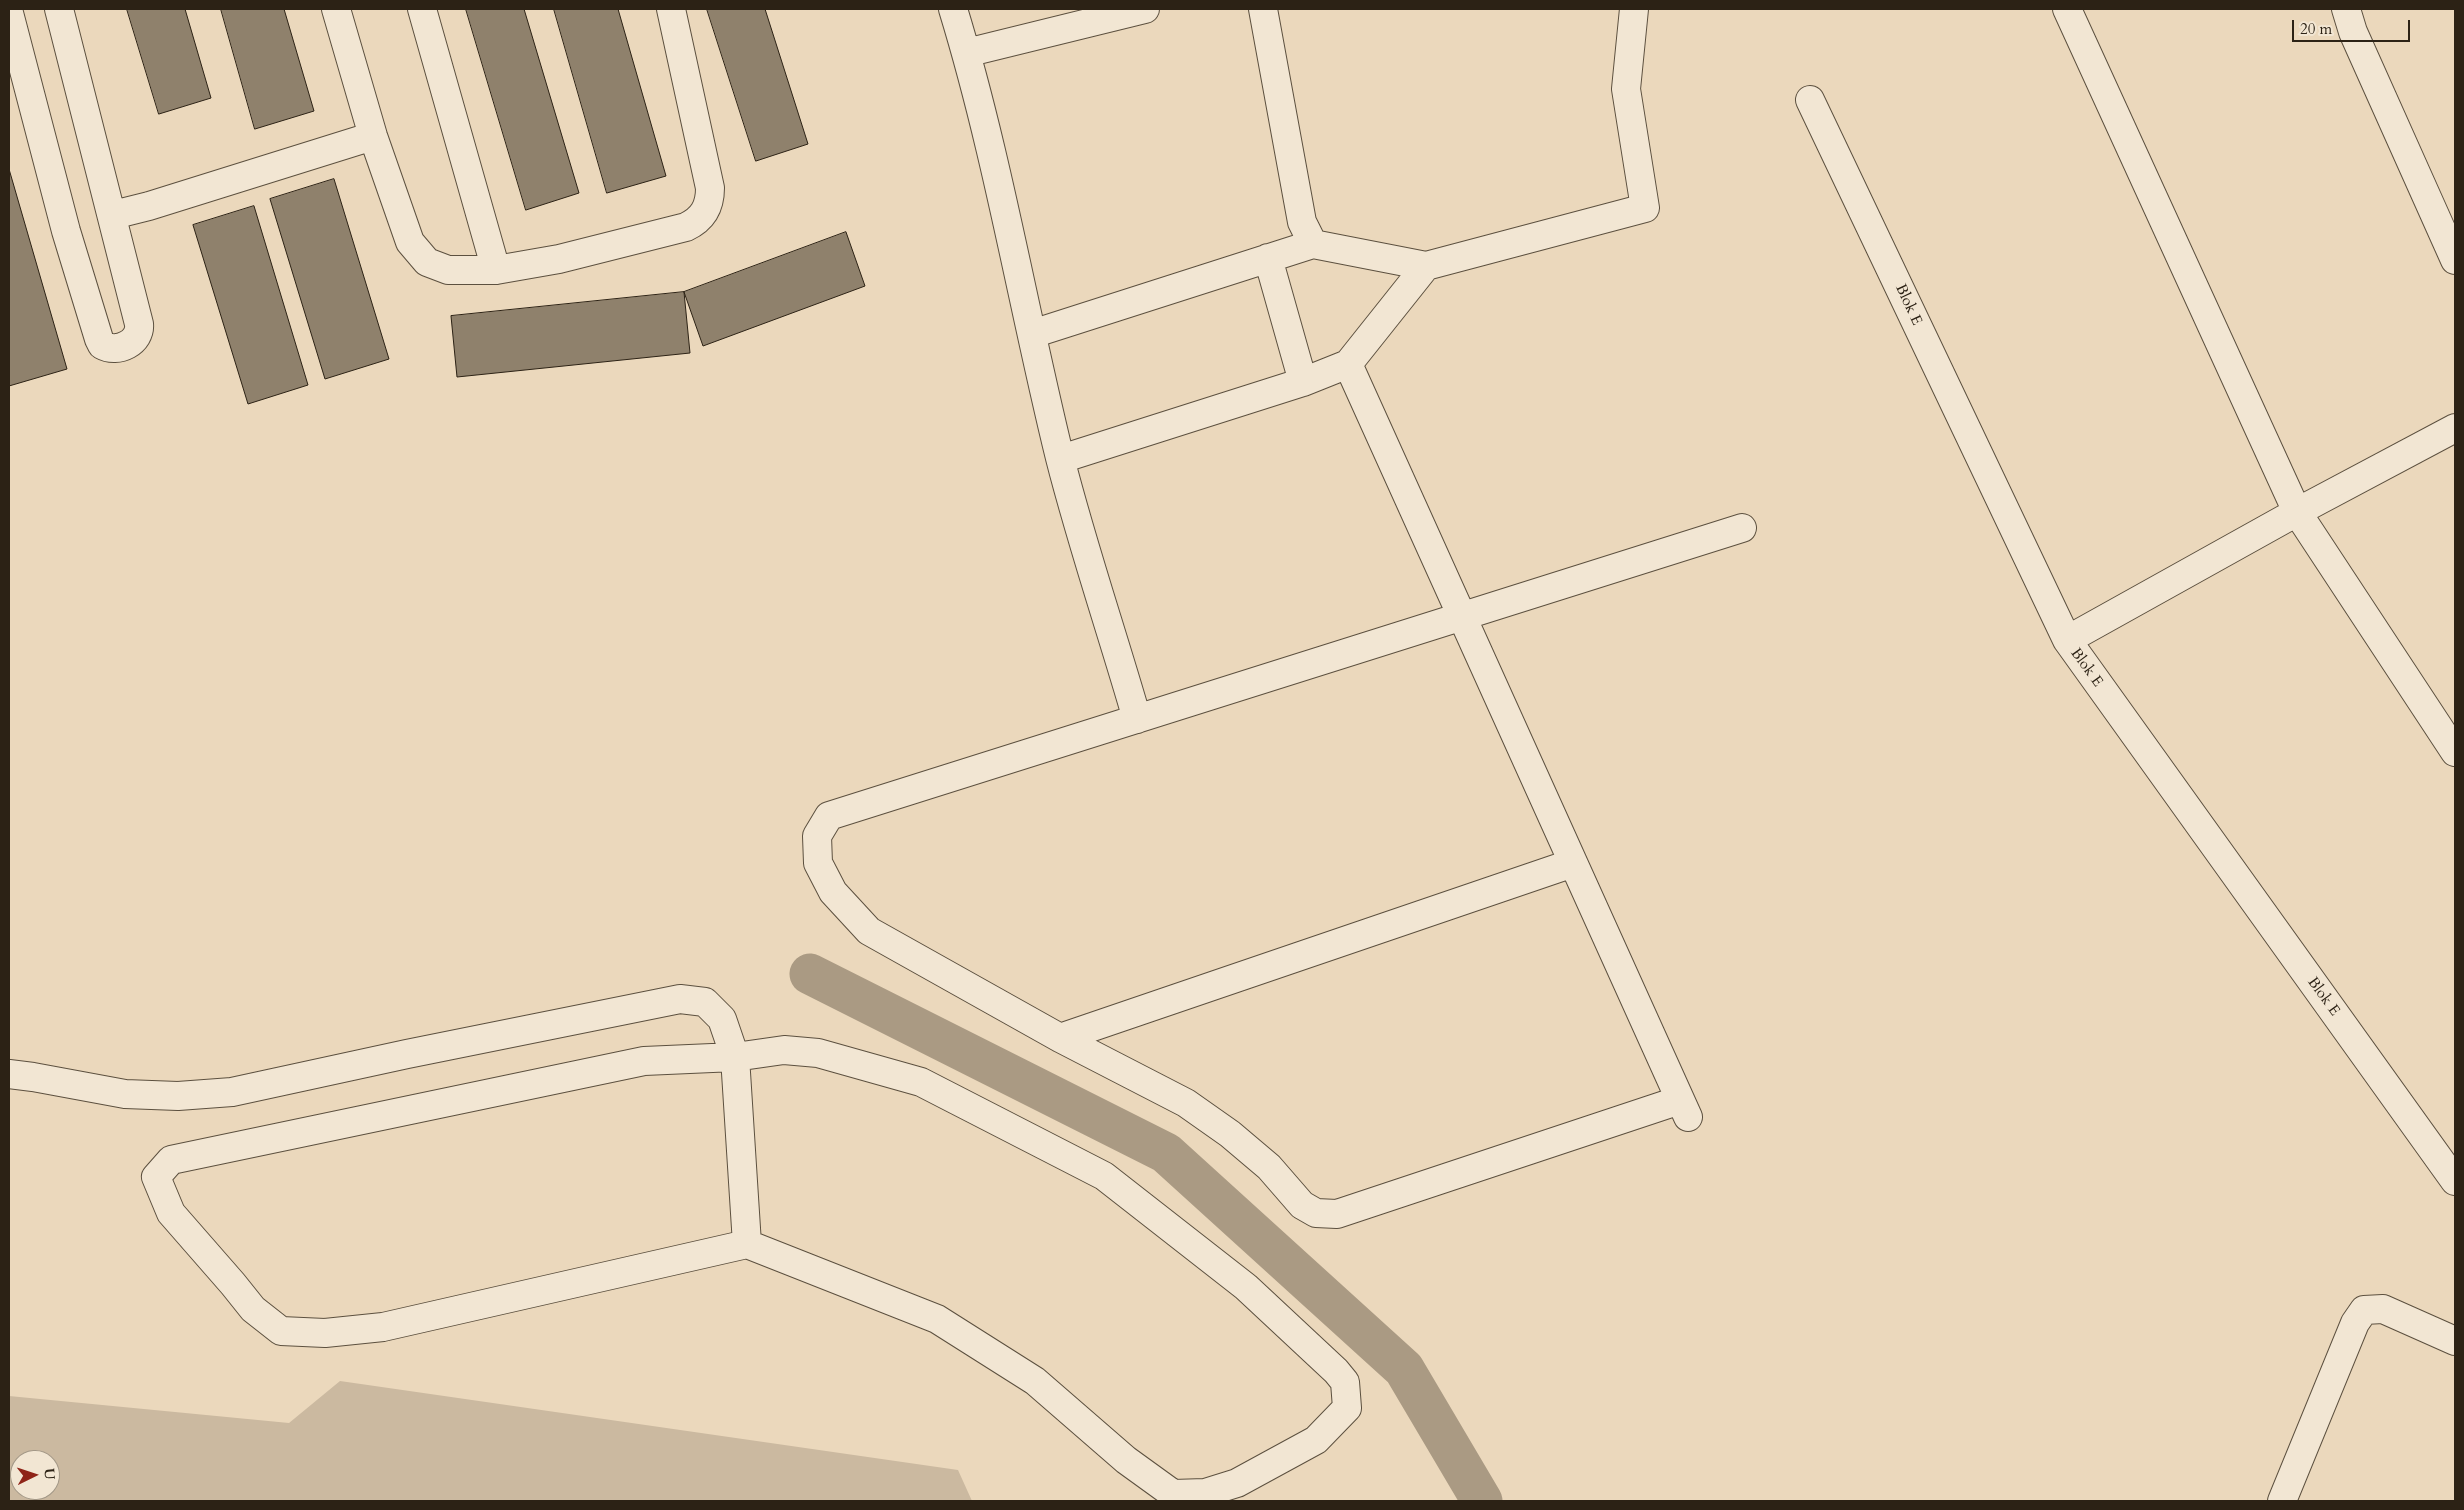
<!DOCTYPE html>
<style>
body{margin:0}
#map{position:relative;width:2464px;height:1510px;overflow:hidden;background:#ebd8bc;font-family:Cardo,serif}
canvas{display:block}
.frame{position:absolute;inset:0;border:10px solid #2c2215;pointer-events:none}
.north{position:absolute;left:10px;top:1450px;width:50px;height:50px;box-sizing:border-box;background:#f2e6d3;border:1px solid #a39887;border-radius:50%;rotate:86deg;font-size:14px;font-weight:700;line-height:20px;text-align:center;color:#2c2215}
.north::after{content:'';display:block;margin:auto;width:18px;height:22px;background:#8f2418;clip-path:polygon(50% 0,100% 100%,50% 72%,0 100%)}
.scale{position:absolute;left:2292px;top:20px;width:118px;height:22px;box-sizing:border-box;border:2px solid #2c2215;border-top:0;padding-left:6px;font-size:15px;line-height:18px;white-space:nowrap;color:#2c2215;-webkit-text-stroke:4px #f2e6d3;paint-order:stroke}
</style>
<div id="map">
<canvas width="2464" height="1510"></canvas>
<div class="frame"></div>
<div class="north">U</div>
<div class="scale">20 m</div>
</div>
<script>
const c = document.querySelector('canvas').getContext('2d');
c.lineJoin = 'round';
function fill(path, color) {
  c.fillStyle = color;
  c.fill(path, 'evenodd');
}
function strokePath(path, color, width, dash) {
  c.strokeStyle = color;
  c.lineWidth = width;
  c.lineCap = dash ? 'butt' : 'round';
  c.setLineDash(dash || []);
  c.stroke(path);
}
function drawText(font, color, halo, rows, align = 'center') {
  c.font = font + ' Cardo,serif';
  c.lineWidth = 5;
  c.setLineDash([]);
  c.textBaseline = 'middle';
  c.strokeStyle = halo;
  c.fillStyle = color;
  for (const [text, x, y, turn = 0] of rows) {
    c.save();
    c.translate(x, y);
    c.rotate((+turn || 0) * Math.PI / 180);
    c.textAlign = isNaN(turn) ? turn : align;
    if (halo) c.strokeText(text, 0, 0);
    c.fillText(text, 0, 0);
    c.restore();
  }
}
fill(new Path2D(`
 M 340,1381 L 958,1470 L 972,1501 L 9,1501 L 9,1396 L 289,1423 ZM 20,1460 L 50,1460 L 50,1490 L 20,1490 Z`), '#cbb9a0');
strokePath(new Path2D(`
 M 810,974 L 1166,1153 L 1404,1369 L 1482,1501`), '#aa9a83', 41);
const building = new Path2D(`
 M 127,9 L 185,9 L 211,98 L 159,114 Z
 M 221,9 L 284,9 L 314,111 L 255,129 Z
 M 466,9 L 524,9 L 579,193 L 526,210 Z
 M 554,9 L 618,9 L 666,176 L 607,193 Z
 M 707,9 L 765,9 L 808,144 L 756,161 Z
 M 9,169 L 67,369 L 9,386 Z
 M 334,179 L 389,359 L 325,379 L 270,199 Z
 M 254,206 L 308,385 L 248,404 L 193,225 Z
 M 846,232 L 865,286 L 703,346 L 684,292 Z
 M 684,292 L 690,353 L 457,377 L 451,316 Z`);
fill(building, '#8f816c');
strokePath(building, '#2c2215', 1);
const street = new Path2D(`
 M 336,9 L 373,136 L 410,242 L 427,262 L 448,270 L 496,270 L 559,259 L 686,227 C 703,219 710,207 710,188 L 671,9
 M 422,9 L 496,270
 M 953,9 C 998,156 1023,308 1060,458 C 1082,545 1112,632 1137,719
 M 1263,9 L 1302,222 L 1313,244
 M 2067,9 L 2297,512 L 2455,752
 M 2346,9 L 2353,32 L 2455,260
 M 9,13 L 66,231 L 99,339 L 102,345 C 118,354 141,342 139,324 L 59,9
 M 966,53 L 1145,9
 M 1810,100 L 2067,640 L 2455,1181
 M 113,215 L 149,206 L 373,136
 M 1268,258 L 1303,382
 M 1032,334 L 1313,244 L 1426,266 L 1645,208 L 1626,89 L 1634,9
 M 1348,364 L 1688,1117
 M 1061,459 L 1303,382 L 1348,364 L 1426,266
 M 2067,640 L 2297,512 L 2455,428
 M 1060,1038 L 1573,863
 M 784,1050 L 818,1053 L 921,1082 L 1104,1176 L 1246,1287 L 1336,1371 L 1345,1382 L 1347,1408 L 1316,1440 L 1237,1483 L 1205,1493 L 1173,1494 L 1126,1460 L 1035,1381 L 937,1319 L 747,1244 L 383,1327 L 325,1333 L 281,1331 L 253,1309 L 233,1284 L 171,1213 L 156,1177 L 171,1160 L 644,1061 L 735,1057 Z
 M 9,1074 L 33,1077 L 125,1094 L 178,1096 L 232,1092 L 407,1054 L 680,999 L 705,1002 L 722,1019 L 735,1057 L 747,1244
 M 1680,1100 L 1337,1214 L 1316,1213 L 1302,1205 L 1269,1167 L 1230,1134 L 1186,1103 L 1060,1038 L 869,931 L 833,892 L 818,863 L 817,836 L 829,816 L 1742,528
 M 2282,1501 L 2355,1323 L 2364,1310 L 2383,1309 L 2455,1341`);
strokePath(street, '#5c503f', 30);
strokePath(street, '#f2e6d3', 28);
drawText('15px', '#2c2215', '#f2e6d3', [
 ["Blok E",1908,305,65],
 ["Blok E",2086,668,54],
 ["Blok E",2323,997,54]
]);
</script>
